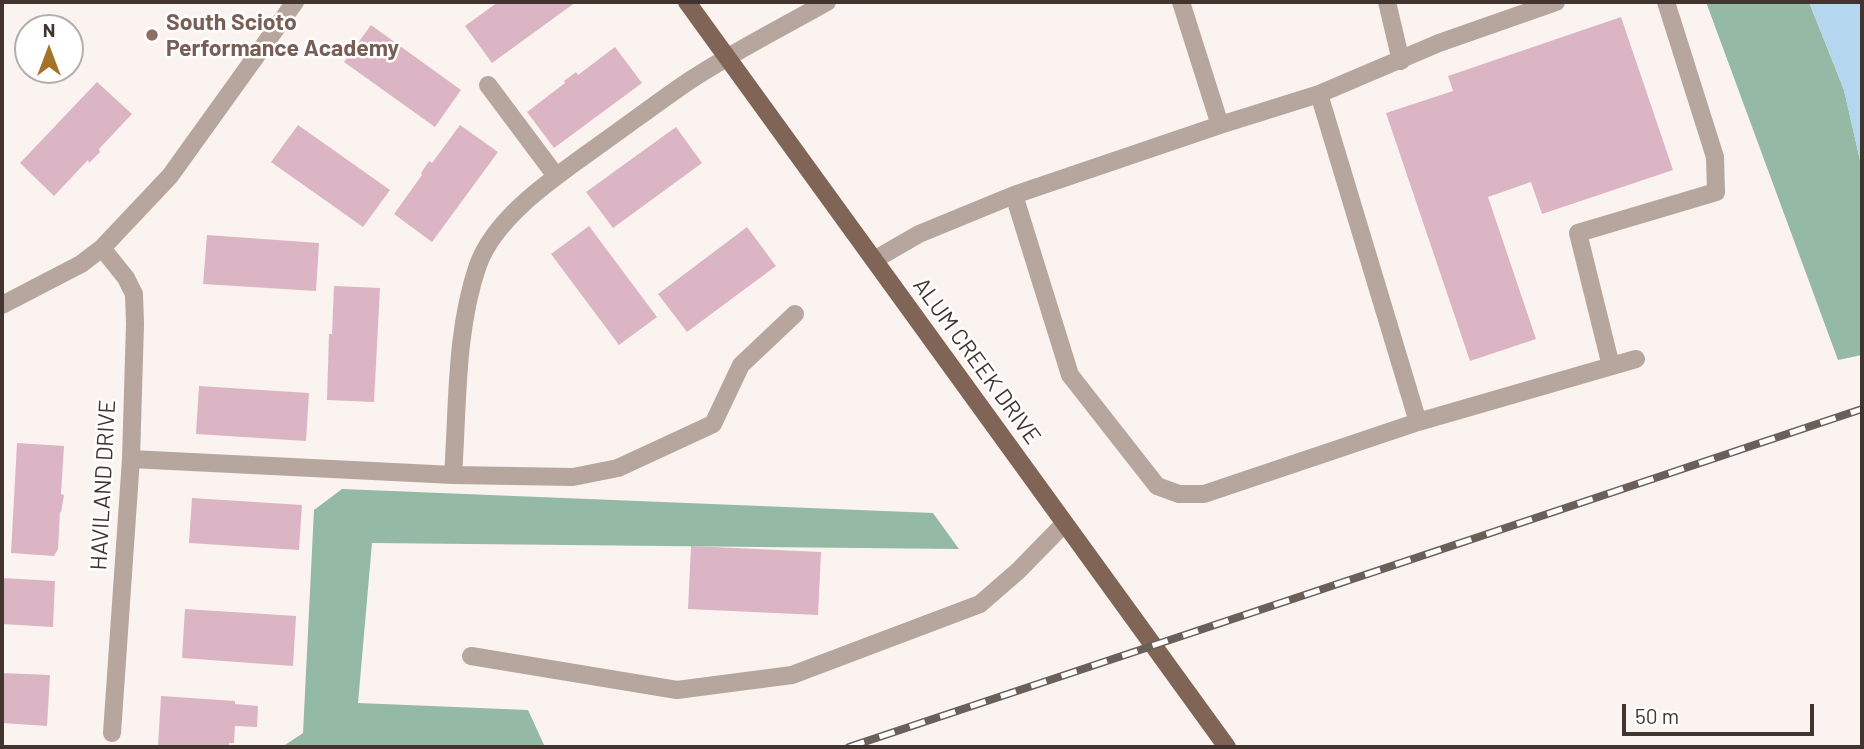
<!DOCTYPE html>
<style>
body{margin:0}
#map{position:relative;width:1864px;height:749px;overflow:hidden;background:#fbf3f0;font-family:Barlow,sans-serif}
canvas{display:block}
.frame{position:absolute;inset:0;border:4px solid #42342f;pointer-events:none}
.north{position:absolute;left:14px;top:14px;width:70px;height:70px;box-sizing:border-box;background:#fff;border:2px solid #b3aeac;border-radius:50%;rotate:0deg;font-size:19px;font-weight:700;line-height:28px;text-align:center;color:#42342f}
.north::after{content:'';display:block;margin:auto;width:24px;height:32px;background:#a47328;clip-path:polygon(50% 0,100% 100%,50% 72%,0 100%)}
.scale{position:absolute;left:1622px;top:704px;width:192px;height:32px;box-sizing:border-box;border:4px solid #42342f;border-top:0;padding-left:9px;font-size:21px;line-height:24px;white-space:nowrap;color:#42342f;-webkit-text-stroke:5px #fff;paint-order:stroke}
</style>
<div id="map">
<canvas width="1864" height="749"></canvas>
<div class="frame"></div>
<div class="north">N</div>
<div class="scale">50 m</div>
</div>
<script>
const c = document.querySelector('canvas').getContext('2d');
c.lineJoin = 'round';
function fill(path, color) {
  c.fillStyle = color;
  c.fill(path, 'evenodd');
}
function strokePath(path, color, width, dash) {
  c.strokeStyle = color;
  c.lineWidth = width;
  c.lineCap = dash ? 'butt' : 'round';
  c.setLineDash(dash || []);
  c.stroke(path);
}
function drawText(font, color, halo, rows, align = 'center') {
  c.font = font + ' Barlow,sans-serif';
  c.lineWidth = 5;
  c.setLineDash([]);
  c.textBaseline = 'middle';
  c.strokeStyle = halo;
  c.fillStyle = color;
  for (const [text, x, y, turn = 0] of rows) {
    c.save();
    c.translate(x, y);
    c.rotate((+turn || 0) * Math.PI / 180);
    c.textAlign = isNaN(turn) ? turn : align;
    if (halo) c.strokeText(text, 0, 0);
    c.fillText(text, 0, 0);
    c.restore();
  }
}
fill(new Path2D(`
 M 1706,2 L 1809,2 L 1844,90 L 1862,169 L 1862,355 L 1838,360 Z
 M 342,489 L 933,513 L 959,549 L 372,543 L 358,703 L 528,710 L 545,747 L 282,747 L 303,733 L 314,510 Z`), '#94b9a4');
fill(new Path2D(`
 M 1809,2 L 1862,2 L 1862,169 L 1844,90 Z`), '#b4d6ee');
fill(new Path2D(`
 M 498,2 L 576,2 L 492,63 L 465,26 Z
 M 1621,17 L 1673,170 L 1542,214 L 1531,182 L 1488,197 L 1536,339 L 1470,361 L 1386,113 L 1453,91 L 1448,76 Z
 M 371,25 L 461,90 L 435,127 L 344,62 Z
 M 615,47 L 642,83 L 554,148 L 527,112 L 565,83 L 564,81 L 576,72 L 578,75 Z
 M 97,82 L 132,114 L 99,149 L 100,152 L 89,163 L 88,160 L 54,196 L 20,163 Z
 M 298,125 L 390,190 L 363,227 L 271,162 Z
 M 460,125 L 498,152 L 432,242 L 394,214 L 422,175 L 421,173 L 429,161 L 432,163 Z
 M 676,127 L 702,163 L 613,228 L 586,192 Z
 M 589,226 L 657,317 L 619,345 L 551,254 Z
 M 747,227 L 776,266 L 687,332 L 658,294 Z
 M 207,235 L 319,243 L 316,291 L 203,284 Z
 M 334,286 L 380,288 L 374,402 L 327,400 L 329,334 L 332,334 Z
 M 199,386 L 309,393 L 306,441 L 196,434 Z
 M 17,443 L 64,446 L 61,494 L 64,495 L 61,513 L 60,511 L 58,549 L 54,556 L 11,553 Z
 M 192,498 L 302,505 L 299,550 L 189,543 Z
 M 691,546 L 821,552 L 818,615 L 688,609 Z
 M 2,578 L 55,581 L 53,627 L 2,624 Z
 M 185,609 L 296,616 L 293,666 L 182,658 Z
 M 2,673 L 50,675 L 47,726 L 2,723 Z
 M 161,696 L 235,701 L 235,704 L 258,706 L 257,727 L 235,726 L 234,743 L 229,743 L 229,747 L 158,746 Z`), '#dcb5c5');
strokePath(new Path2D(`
 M 1181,2 L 1220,125
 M 1387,2 L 1401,61
 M 488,85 L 556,176
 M 1319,94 L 1418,422
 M 1014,195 L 1070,375 L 1157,486 L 1179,494 L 1204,494 L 1418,422 L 1636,359
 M 102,248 L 126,278 L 134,294 L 135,324 L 131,459 L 112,733
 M 874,260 L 919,234 L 1014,195 L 1220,125 L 1319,94 L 1439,43 L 1556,2
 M 2,305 L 81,264 L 102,248 L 170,176 L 295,2
 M 1611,366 L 1578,233 L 1716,192 L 1715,157 L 1666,2
 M 131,459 L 453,475 L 573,477 L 618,468 L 713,424 L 741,365 L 795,314
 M 453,475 C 458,406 455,331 478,265 C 496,215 557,176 598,146 C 628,125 658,102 689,81 C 733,52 781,28 827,2
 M 471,656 L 677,690 L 792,675 L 980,604 L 1018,571 L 1064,524`), '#b6a69d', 18);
strokePath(new Path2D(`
 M 687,2 L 1227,747`), '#806556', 18);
const rail = new Path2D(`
 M 849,747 L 1862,409`);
strokePath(rail, '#6b5f5a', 8);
strokePath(rail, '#fff', 5, [16]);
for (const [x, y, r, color] of [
 [152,35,7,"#8d6e63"]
]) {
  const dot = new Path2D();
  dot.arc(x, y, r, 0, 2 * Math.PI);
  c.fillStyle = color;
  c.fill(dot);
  strokePath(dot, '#fff', 2.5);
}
drawText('bold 23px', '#785e54', '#fff', [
 ["South Scioto",166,22],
 ["Performance Academy",166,48]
], 'left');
drawText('23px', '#42342f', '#fff', [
 ["ALUM CREEK DRIVE",977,361,54],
 ["HAVILAND DRIVE",103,485,-87]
]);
</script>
